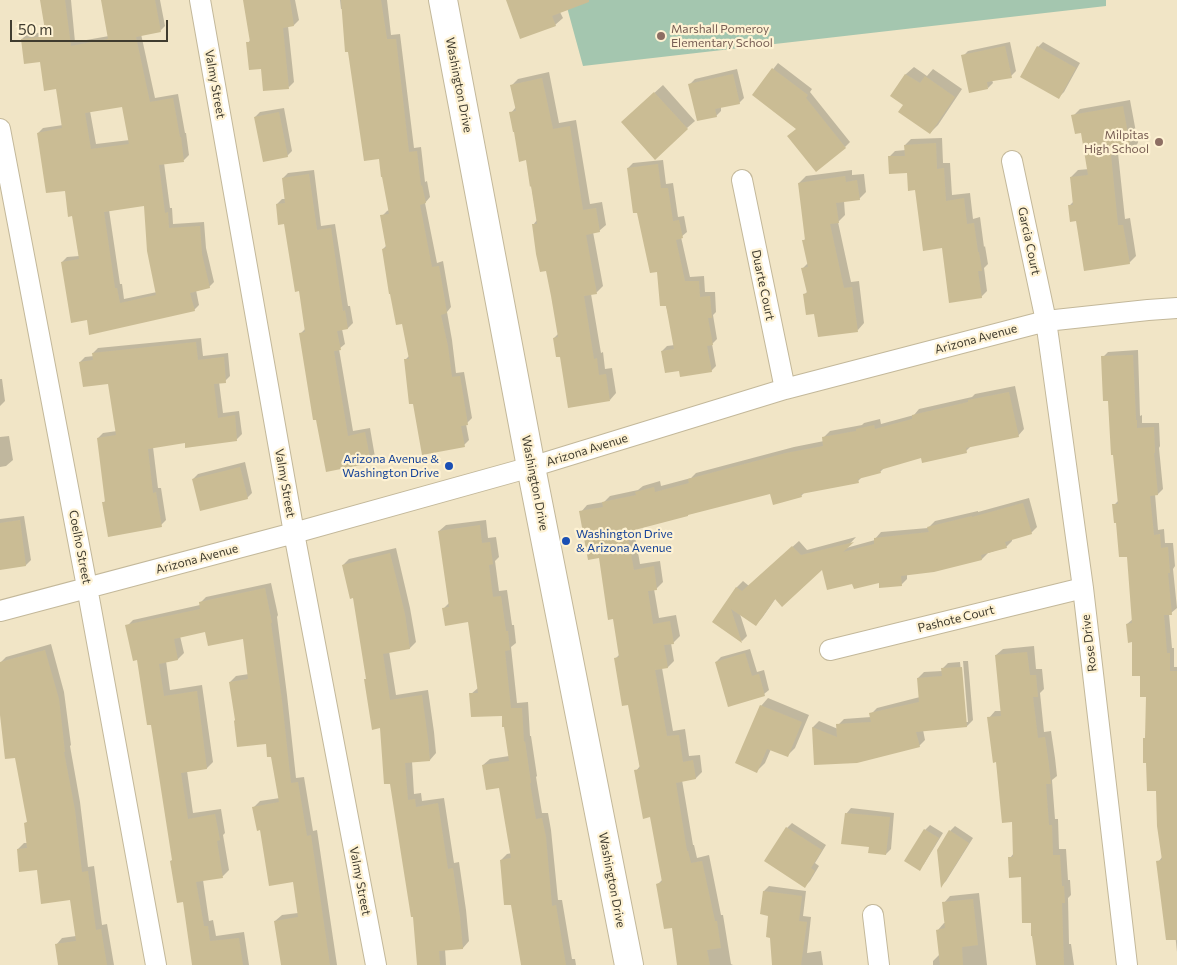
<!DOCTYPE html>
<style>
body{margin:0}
#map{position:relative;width:1177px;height:965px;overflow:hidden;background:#f1e5c6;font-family:Commissioner,sans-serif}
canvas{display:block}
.scale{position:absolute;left:10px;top:20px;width:158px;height:22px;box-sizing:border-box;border:2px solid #403c2f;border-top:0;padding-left:6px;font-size:15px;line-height:18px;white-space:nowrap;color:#403c2f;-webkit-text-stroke:4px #fef2d3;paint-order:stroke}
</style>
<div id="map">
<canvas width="1177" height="965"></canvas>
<div class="scale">50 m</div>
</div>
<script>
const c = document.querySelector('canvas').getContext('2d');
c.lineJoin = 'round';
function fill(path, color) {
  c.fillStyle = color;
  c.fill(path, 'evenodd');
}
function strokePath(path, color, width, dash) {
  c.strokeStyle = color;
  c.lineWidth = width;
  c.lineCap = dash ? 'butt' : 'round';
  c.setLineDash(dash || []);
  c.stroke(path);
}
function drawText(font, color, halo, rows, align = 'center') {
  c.font = font + ' Commissioner,sans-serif';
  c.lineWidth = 4.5;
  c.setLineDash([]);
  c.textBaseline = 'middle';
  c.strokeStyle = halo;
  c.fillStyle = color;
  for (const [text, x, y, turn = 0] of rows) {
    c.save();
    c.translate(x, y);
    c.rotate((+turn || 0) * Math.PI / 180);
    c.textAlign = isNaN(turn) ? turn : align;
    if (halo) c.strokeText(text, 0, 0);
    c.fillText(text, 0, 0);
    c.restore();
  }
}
fill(new Path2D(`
 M 565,0 L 1106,0 L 1106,6 L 583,66 Z`), '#a4c6af');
fill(new Path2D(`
 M 41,0 L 71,0 L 75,42 L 109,36 L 103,0 L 160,0 L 165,26 L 160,31 L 141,34 L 155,98 L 178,94 L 185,133 L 186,133 L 189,155 L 184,160 L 164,163 L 170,208 L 172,208 L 173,224 L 204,222 L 206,248 L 214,282 L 209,287 L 196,290 L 199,305 L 194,310 L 88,318 L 62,262 L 67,257 L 79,256 L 73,215 L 66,189 L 38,133 L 43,128 L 63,125 L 57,88 L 41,61 L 22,39 L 27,34 L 47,32 ZM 123,105 L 130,140 L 96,144 L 90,111 ZM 145,204 L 157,292 L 124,299 L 122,284 L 120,284 L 109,210 Z
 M 244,0 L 295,0 L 299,20 L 294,25 L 288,26 L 294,82 L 289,87 L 262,68 L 248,43 L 251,39 Z
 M 340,0 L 387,0 L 391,35 L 400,34 L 414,148 L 421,147 L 425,182 L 427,181 L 430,197 L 425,203 L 437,263 L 443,261 L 451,307 L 447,312 L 452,340 L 456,373 L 464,372 L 472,418 L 466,424 L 469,440 L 464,445 L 405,360 L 410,355 L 403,322 L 383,249 L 387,245 L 382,216 L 387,211 L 389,210 L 380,157 L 343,9 L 341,9 Z
 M 508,0 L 568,0 L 560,12 L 563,18 L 555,25 Z
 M 1010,42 L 1016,71 L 1011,76 L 992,80 L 993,83 L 988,88 L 963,56 L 968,51 Z
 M 1043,42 L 1080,63 L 1064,92 L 1059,97 L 1038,47 Z
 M 778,63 L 812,89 L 810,92 L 850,142 L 845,147 L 798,128 L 753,95 Z
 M 914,67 L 927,76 L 933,69 L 962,89 L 938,125 L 930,133 L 905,104 L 892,95 L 906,74 Z
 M 737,69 L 744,98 L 739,103 L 721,107 L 721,111 L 716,116 L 690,84 L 695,79 Z
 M 549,72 L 559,123 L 576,120 L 590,204 L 602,202 L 606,225 L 599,231 L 593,232 L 603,286 L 597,292 L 591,294 L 601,353 L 603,352 L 605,369 L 612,368 L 616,393 L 610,400 L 561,355 L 554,338 L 559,333 L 547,270 L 533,225 L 537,220 L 527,159 L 511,113 L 516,107 L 512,85 L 518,79 Z
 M 663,85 L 695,121 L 687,128 L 630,115 Z
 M 1130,100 L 1138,143 L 1131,150 L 1118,153 L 1125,219 L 1130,218 L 1136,256 L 1129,263 L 1077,220 L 1069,206 L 1074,201 L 1071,177 L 1078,170 L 1089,169 L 1082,132 L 1073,116 L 1080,109 Z
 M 284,108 L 292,151 L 287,156 L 255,117 L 260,112 Z
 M 942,138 L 943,163 L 950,163 L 952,195 L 970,193 L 973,219 L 980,217 L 984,247 L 985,246 L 988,264 L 984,268 L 987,291 L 981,297 L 943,247 L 908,171 L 889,157 L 895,151 L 906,150 L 905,145 L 911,139 Z
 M 663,160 L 666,184 L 673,183 L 678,217 L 684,216 L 687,232 L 681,237 L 690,277 L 704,276 L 705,292 L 715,292 L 716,312 L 713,315 L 717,339 L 712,344 L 716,366 L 711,371 L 680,369 L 662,351 L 667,346 L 675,345 L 658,270 L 628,168 L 633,163 Z
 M 314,170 L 321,226 L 335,224 L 348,306 L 350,306 L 353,323 L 348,328 L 342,329 L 345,344 L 339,349 L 353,431 L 370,428 L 375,457 L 370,462 L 327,470 L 300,334 L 306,328 L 300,290 L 285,223 L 277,204 L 282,199 L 286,199 L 283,178 L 288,173 Z
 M 852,170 L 852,175 L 864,174 L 866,192 L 859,199 L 844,201 L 845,215 L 838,222 L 851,282 L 859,281 L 864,323 L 858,330 L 815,313 L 805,294 L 808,291 L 803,268 L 808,263 L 803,241 L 806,238 L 799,183 L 806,176 Z
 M 201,338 L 203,356 L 228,353 L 230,376 L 225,381 L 219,382 L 223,413 L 239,411 L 242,434 L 237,439 L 186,446 L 186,442 L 153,447 L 158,488 L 161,488 L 166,520 L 161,525 L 103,503 L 106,500 L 98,438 L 103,433 L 117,431 L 109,382 L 80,362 L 85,357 L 94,356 L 93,353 L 98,348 Z
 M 1138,350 L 1140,416 L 1142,415 L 1142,423 L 1159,423 L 1160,446 L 1159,448 L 1163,489 L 1158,494 L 1155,494 L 1158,530 L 1164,529 L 1165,543 L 1173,543 L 1175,566 L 1173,569 L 1177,608 L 1171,613 L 1169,614 L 1172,648 L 1174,648 L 1174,667 L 1177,667 L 1177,952 L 1175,933 L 1158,862 L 1163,856 L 1158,789 L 1146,737 L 1147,696 L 1133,641 L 1127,624 L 1133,619 L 1128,555 L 1117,521 L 1114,505 L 1119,500 L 1110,400 L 1103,357 L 1108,352 Z
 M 0,379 L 2,379 L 5,401 L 0,406 Z
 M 1015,386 L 1024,429 L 1018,436 L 972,445 L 966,451 L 922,457 L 885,467 L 880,472 L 863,476 L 858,481 L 805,492 L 801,496 L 771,492 L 634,529 L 640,564 L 660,561 L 663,582 L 656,589 L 654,589 L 659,618 L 676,615 L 680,636 L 673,643 L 671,643 L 674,661 L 668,667 L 662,668 L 673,731 L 685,729 L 689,756 L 700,755 L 702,772 L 696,778 L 682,780 L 693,845 L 694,845 L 697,858 L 709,855 L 721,915 L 723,915 L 731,964 L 733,965 L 680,965 L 673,926 L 658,884 L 663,879 L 651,816 L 636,771 L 640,766 L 629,704 L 615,659 L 620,654 L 614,618 L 600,557 L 581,512 L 587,505 L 604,502 L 610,496 L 638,490 L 643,486 L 660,481 L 661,486 L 691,478 L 696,473 L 794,447 L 824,441 L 823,438 L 830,431 L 862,425 L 864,423 L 880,419 L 881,424 L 914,415 L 919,409 L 972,397 L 975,394 Z
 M 9,436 L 13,460 L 6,466 L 0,467 L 0,437 Z
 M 245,462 L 252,493 L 247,498 L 193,479 L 198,474 Z
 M 1029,498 L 1037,527 L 1031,533 L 1012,539 L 1012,541 L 1006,547 L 988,553 L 982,559 L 934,571 L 907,574 L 907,579 L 901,585 L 880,581 L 853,582 L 823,568 L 776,598 L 762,618 L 756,624 L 740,614 L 747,636 L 742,641 L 714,622 L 737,587 L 743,581 L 749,586 L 799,541 L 807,550 L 856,537 L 846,548 L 875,540 L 875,539 L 881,532 L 928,528 L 935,521 L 978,511 L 978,512 Z
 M 24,516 L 31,560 L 26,565 L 0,569 L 0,519 Z
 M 486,520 L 488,538 L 496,537 L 499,557 L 495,561 L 499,591 L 507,590 L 512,625 L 514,625 L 516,643 L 511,647 L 517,703 L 528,702 L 530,736 L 531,736 L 537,776 L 536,777 L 542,813 L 548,813 L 551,830 L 558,900 L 562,900 L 572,959 L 575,959 L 576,965 L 523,965 L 512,903 L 501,860 L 507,854 L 512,853 L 500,786 L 483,765 L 490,759 L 509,756 L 503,714 L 471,694 L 478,688 L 469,621 L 444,608 L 449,603 L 439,531 L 446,525 Z
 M 396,548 L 410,608 L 416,642 L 410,648 L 389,651 L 396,695 L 428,690 L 434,732 L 436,753 L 430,760 L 412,761 L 414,794 L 421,793 L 422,801 L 444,798 L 454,863 L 459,862 L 466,910 L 469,941 L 463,948 L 445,949 L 446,965 L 418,965 L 414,915 L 381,727 L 366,679 L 367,678 L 354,597 L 343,565 L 349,559 Z
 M 271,583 L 278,615 L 277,617 L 287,695 L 296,778 L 304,777 L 313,831 L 317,830 L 337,965 L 283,965 L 275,921 L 282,915 L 298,913 L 294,881 L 261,829 L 254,807 L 260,801 L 280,798 L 272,755 L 267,742 L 236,720 L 230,682 L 236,676 L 249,674 L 244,638 L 206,630 L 180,636 L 184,653 L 178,659 L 166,661 L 170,690 L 202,685 L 213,762 L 207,768 L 187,771 L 193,813 L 221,809 L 225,833 L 223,835 L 229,870 L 223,876 L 203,880 L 209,921 L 213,920 L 216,936 L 244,932 L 249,965 L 193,965 L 184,901 L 173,859 L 152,723 L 138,658 L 127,626 L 133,620 L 200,605 L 200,603 L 206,597 Z
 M 51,644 L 64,692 L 71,745 L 70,746 L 80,802 L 88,867 L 94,866 L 102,925 L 107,924 L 114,965 L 60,965 L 56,945 L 62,938 L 76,936 L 71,898 L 18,849 L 24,843 L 28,843 L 26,823 L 28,821 L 16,757 L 0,710 L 0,663 L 6,657 Z
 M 1034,646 L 1036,669 L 1042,669 L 1044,689 L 1040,693 L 1044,732 L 1051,731 L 1055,758 L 1057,776 L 1052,780 L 1055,819 L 1058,819 L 1059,849 L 1066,849 L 1068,880 L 1070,880 L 1071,895 L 1068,898 L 1069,944 L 1071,944 L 1074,965 L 1037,965 L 1032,921 L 1022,876 L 1010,858 L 1014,853 L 1013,821 L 997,761 L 989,718 L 995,711 L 1002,711 L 996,655 L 1003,649 Z
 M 750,649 L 757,672 L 764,670 L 769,690 L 764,694 L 716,662 L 721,657 Z
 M 963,661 L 968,661 L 973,720 L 967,726 L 923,730 L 925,740 L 919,746 L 815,764 L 813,727 L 819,721 L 838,729 L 838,725 L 844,719 L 871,717 L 871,714 L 877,708 L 920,697 L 918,678 L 924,672 L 942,671 L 942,669 L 948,663 L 960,662 L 966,722 L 968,722 Z
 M 768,698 L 809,715 L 795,748 L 787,756 L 771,749 L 765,763 L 757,771 L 761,706 Z
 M 851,808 L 894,813 L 891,849 L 886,854 L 870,846 L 846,814 Z
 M 792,823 L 826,845 L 815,863 L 819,866 L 810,881 L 805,886 L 787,828 Z
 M 930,825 L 943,833 L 924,864 L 919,869 L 925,830 Z
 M 955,826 L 973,838 L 946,881 L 942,885 L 950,831 Z
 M 769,886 L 806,891 L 803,916 L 811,917 L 807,953 L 821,951 L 823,965 L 774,965 L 770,915 L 764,891 Z
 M 979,893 L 987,965 L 933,965 L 933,961 L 940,954 L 938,930 L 944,923 L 946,923 L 944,903 L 950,896 Z`), '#0003');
fill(new Path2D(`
 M 40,0 L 65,0 L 71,46 L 108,39 L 101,0 L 155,0 L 161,32 L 136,37 L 150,102 L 173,98 L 180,137 L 181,137 L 184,162 L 159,165 L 165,213 L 168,212 L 169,228 L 200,226 L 202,254 L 210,288 L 190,293 L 195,311 L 89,335 L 87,320 L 71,323 L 61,262 L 79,259 L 72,216 L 68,217 L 65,191 L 46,193 L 37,133 L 62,128 L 56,89 L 44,91 L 40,62 L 24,64 L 21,39 L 46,36 ZM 122,107 L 129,144 L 91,149 L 85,113 ZM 144,206 L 147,251 L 156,295 L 120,303 L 117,288 L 115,288 L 104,212 Z
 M 243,0 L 290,0 L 294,26 L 283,28 L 289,89 L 263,91 L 261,69 L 249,70 L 246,42 L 250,42 Z
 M 341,0 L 381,0 L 387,39 L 396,39 L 409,152 L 417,151 L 421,186 L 422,185 L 426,203 L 420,205 L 432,267 L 439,266 L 447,313 L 441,315 L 448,346 L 452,377 L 460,376 L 468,425 L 461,426 L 465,447 L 422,455 L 413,404 L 409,404 L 404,359 L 409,359 L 402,324 L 396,325 L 390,294 L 389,294 L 382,249 L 386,248 L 380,215 L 389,214 L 382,177 L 381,177 L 379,159 L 364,161 L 348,52 L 345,52 Z
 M 506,0 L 589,0 L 589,2 L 552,16 L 556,26 L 520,39 Z
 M 1005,46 L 1012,78 L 987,82 L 988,89 L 969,93 L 961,55 Z
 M 1037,46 L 1076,68 L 1059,99 L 1020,77 Z
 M 772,68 L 808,95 L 806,98 L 846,148 L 816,172 L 787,136 L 796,129 L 752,95 Z
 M 733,74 L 740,104 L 715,109 L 717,117 L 697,121 L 688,84 Z
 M 905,74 L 920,83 L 925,76 L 955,97 L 930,134 L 898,112 L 903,105 L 890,96 Z
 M 542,78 L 553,129 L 570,126 L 583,210 L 596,208 L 600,232 L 586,235 L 597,294 L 584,296 L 594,359 L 597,358 L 599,375 L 606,374 L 610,401 L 568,408 L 560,357 L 556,357 L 553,338 L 558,337 L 551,296 L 546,271 L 540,272 L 536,254 L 532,224 L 537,224 L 531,186 L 530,187 L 526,160 L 519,162 L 514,132 L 513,132 L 509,112 L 516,111 L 510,85 Z
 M 654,92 L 688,129 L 655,160 L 621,122 Z
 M 1123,106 L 1131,151 L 1111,155 L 1118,225 L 1123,225 L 1130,264 L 1084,271 L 1076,221 L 1070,222 L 1068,205 L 1073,205 L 1070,177 L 1088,175 L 1081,133 L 1075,134 L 1071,115 Z
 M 279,112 L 288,157 L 263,162 L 254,117 Z
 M 936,143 L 937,169 L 944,168 L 946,201 L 964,198 L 967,224 L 974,223 L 978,252 L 979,252 L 982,271 L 978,271 L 982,298 L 949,303 L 942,248 L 923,251 L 915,190 L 908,191 L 907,173 L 889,174 L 888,156 L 905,156 L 904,145 Z
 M 658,164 L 661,188 L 668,188 L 673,221 L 679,220 L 683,238 L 676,240 L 685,281 L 699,281 L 700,297 L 710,296 L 712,318 L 708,318 L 713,345 L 707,346 L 712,372 L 680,377 L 679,371 L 665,373 L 661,351 L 674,349 L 666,306 L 660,306 L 657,272 L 650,273 L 637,213 L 633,213 L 627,168 Z
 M 309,174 L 317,230 L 331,228 L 343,311 L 345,310 L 348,329 L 337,331 L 341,350 L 334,351 L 348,436 L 365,432 L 371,463 L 326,472 L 316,420 L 313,420 L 299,333 L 305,332 L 299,291 L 295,292 L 284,224 L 278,225 L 276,204 L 285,203 L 282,178 Z
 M 845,176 L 846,182 L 857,180 L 860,200 L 836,203 L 839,223 L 830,224 L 844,288 L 852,287 L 858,332 L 818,337 L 814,314 L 806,315 L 803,294 L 807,293 L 801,268 L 808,267 L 802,240 L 805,240 L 798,183 Z
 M 196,342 L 198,360 L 224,357 L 226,383 L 214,384 L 218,418 L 235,415 L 237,441 L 185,448 L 185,443 L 148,449 L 153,493 L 156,492 L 162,527 L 108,537 L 102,502 L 105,502 L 97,438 L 116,435 L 108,384 L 83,387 L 79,362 L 93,360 L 92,353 Z
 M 1133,355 L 1136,420 L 1137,420 L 1137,428 L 1154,427 L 1155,453 L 1154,453 L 1158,495 L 1150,496 L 1154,535 L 1160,534 L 1161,548 L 1168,547 L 1170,573 L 1168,573 L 1172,615 L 1164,615 L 1167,653 L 1170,653 L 1170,671 L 1177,671 L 1177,940 L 1166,940 L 1156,861 L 1162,860 L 1157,826 L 1156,791 L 1147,791 L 1146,763 L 1143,763 L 1143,738 L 1145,738 L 1146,697 L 1140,697 L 1140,676 L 1132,676 L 1132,642 L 1128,643 L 1126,624 L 1132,623 L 1127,557 L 1119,557 L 1116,523 L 1114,523 L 1112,504 L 1118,504 L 1113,455 L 1111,455 L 1108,401 L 1103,401 L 1101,356 Z
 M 1009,392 L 1019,437 L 966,448 L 967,453 L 922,463 L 921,458 L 880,470 L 881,473 L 858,479 L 859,483 L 801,494 L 802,497 L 773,505 L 770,494 L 688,515 L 688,516 L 627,532 L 634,570 L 654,566 L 657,590 L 648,591 L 653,624 L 670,621 L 674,644 L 664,645 L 668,668 L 655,670 L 667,736 L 679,735 L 683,762 L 693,760 L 696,779 L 676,783 L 687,851 L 688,851 L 691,863 L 702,861 L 715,921 L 717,921 L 721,948 L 707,950 L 710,965 L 677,965 L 672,928 L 664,929 L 656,884 L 662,882 L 650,817 L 643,819 L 634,770 L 640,769 L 628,705 L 622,706 L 614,658 L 619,657 L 613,619 L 608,620 L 599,558 L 588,560 L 579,511 L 603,507 L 602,502 L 636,495 L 635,492 L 654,487 L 655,492 L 689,483 L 688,479 L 786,453 L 823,446 L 822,437 L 856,431 L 856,429 L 874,425 L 875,429 L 912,419 L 912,415 L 968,402 L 968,400 Z
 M 240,467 L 248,499 L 200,511 L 192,479 Z
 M 1023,503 L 1032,534 L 1005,542 L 1007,548 L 981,555 L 982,560 L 934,572 L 901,576 L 902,586 L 879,588 L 879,583 L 854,589 L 852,584 L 827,590 L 822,570 L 782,607 L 775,599 L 756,626 L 731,609 L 742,643 L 712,622 L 736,587 L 742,591 L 792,546 L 801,555 L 854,542 L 843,552 L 874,544 L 874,538 L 929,532 L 927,527 L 972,516 L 972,517 Z
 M 20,520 L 26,566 L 0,570 L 0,523 Z
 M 480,525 L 482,543 L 490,542 L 493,564 L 489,565 L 493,597 L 501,596 L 506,631 L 508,631 L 510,650 L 505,651 L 511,708 L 522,708 L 524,742 L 525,741 L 531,783 L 530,783 L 536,819 L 542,818 L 546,837 L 552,906 L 556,905 L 566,965 L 521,965 L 511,905 L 504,905 L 500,860 L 511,858 L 499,788 L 486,790 L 482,765 L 509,761 L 504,727 L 502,727 L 502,716 L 471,717 L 469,693 L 478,693 L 468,622 L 445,626 L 442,608 L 449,607 L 438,531 Z
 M 390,553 L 405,614 L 410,649 L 383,654 L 390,700 L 422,695 L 428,739 L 430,761 L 405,763 L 408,800 L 415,799 L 416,807 L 438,803 L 448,869 L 453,868 L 460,917 L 463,949 L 439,951 L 440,965 L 417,965 L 413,917 L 411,917 L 390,784 L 384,784 L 380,728 L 372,730 L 364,679 L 366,679 L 353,598 L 350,599 L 342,565 Z
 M 265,588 L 272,623 L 271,623 L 282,701 L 291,783 L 298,782 L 307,836 L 311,835 L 330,965 L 281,965 L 274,921 L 298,917 L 293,882 L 269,886 L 260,830 L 257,831 L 252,807 L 279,802 L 271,757 L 267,757 L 266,744 L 237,747 L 234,721 L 235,720 L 229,682 L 248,679 L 243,639 L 208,646 L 205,632 L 174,639 L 178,660 L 159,664 L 164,696 L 197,691 L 207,769 L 181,773 L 188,819 L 215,814 L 220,840 L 217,841 L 223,878 L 196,882 L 204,926 L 208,926 L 210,941 L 239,938 L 243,965 L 192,965 L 183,902 L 177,903 L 170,861 L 172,860 L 151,725 L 147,725 L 137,660 L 133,661 L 125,625 L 200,609 L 199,602 Z
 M 45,650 L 59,699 L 65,752 L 64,752 L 75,810 L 82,872 L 88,871 L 96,930 L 101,929 L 107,965 L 58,965 L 55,944 L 76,941 L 70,900 L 41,904 L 37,870 L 19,872 L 17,849 L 27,848 L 24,823 L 27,822 L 15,758 L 5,759 L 0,715 L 0,662 Z
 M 1027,652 L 1030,675 L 1036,675 L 1038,697 L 1033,697 L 1038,738 L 1045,737 L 1049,765 L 1051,784 L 1046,784 L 1049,825 L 1052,825 L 1053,855 L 1060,855 L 1062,886 L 1064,886 L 1065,903 L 1062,903 L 1064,965 L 1036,965 L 1032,936 L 1031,936 L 1031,923 L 1022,923 L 1021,877 L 1009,878 L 1008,857 L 1013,857 L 1012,822 L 1002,823 L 996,762 L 993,763 L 987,717 L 1001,716 L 995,655 Z
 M 745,653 L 752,676 L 759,674 L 765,696 L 728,707 L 715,662 Z
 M 962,667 L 967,727 L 916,732 L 920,747 L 857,763 L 814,765 L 812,727 L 837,737 L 836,724 L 871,722 L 869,713 L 919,702 L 917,678 L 942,676 L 941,668 Z
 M 760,705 L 802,722 L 788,757 L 767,749 L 757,773 L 735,763 Z
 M 845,813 L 890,817 L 886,855 L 868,853 L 869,847 L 841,844 Z
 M 786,827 L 822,850 L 811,868 L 815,871 L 805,888 L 764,861 Z
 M 924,829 L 939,838 L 920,871 L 904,861 Z
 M 949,830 L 969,843 L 941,888 L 937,850 Z
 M 763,891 L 802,896 L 799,921 L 807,922 L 801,965 L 772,965 L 770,938 L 766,937 L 768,916 L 760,914 Z
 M 973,899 L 978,945 L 962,947 L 963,965 L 940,965 L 936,930 L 945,928 L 942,902 Z`), '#cabc94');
const street = new Path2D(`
 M 200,0 L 294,533 L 376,965
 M 0,129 L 87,587 L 156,965
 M 1012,161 L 1046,321 L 1051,356 L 1083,588 L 1127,965
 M 742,180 L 785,389
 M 0,611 L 294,533 L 531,467 L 785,389 L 1046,321 L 1148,310 L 1177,308
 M 830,650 L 1083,588
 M 873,915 L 879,965`);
const secondary = new Path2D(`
 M 443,0 L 531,467 L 629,965`);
strokePath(street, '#c3b89a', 22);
strokePath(secondary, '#c3b89a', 30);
strokePath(street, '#fff', 20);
strokePath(secondary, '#fff', 28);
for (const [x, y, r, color] of [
 [661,36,5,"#8d6e63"],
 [1159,142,5,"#8d6e63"],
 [449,466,5,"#1a4fb4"],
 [566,541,5,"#1a4fb4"]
]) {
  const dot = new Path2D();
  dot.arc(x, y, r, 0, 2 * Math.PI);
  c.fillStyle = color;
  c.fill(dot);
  strokePath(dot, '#fef2d3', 2);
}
drawText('12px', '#785e54', '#fef2d3', [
 ["Marshall Pomeroy",671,29],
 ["Elementary School",671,43],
 ["Milpitas",1149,135,"right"],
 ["High School",1149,149,"right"]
], 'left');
drawText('12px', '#403c2f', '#fef2d3', [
 ["Valmy Street",215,84,80],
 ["Washington Drive",459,85,79],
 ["Garcia Court",1029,241,78],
 ["Duarte Court",763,285,78],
 ["Arizona Avenue",976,339,-15],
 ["Arizona Avenue",587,450,-17],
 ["Valmy Street",285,483,80],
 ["Washington Drive",535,483,79],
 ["Coelho Street",80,547,79],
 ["Arizona Avenue",197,559,-15],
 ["Pashote Court",956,619,-14],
 ["Rose Drive",1089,643,-97],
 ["Washington Drive",612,880,79],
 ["Valmy Street",360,881,79]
]);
drawText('12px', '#164399', '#fef2d3', [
 ["Arizona Avenue &",439,459],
 ["Washington Drive",439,473],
 ["Washington Drive",576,534,"left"],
 ["& Arizona Avenue",576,548,"left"]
], 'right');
</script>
